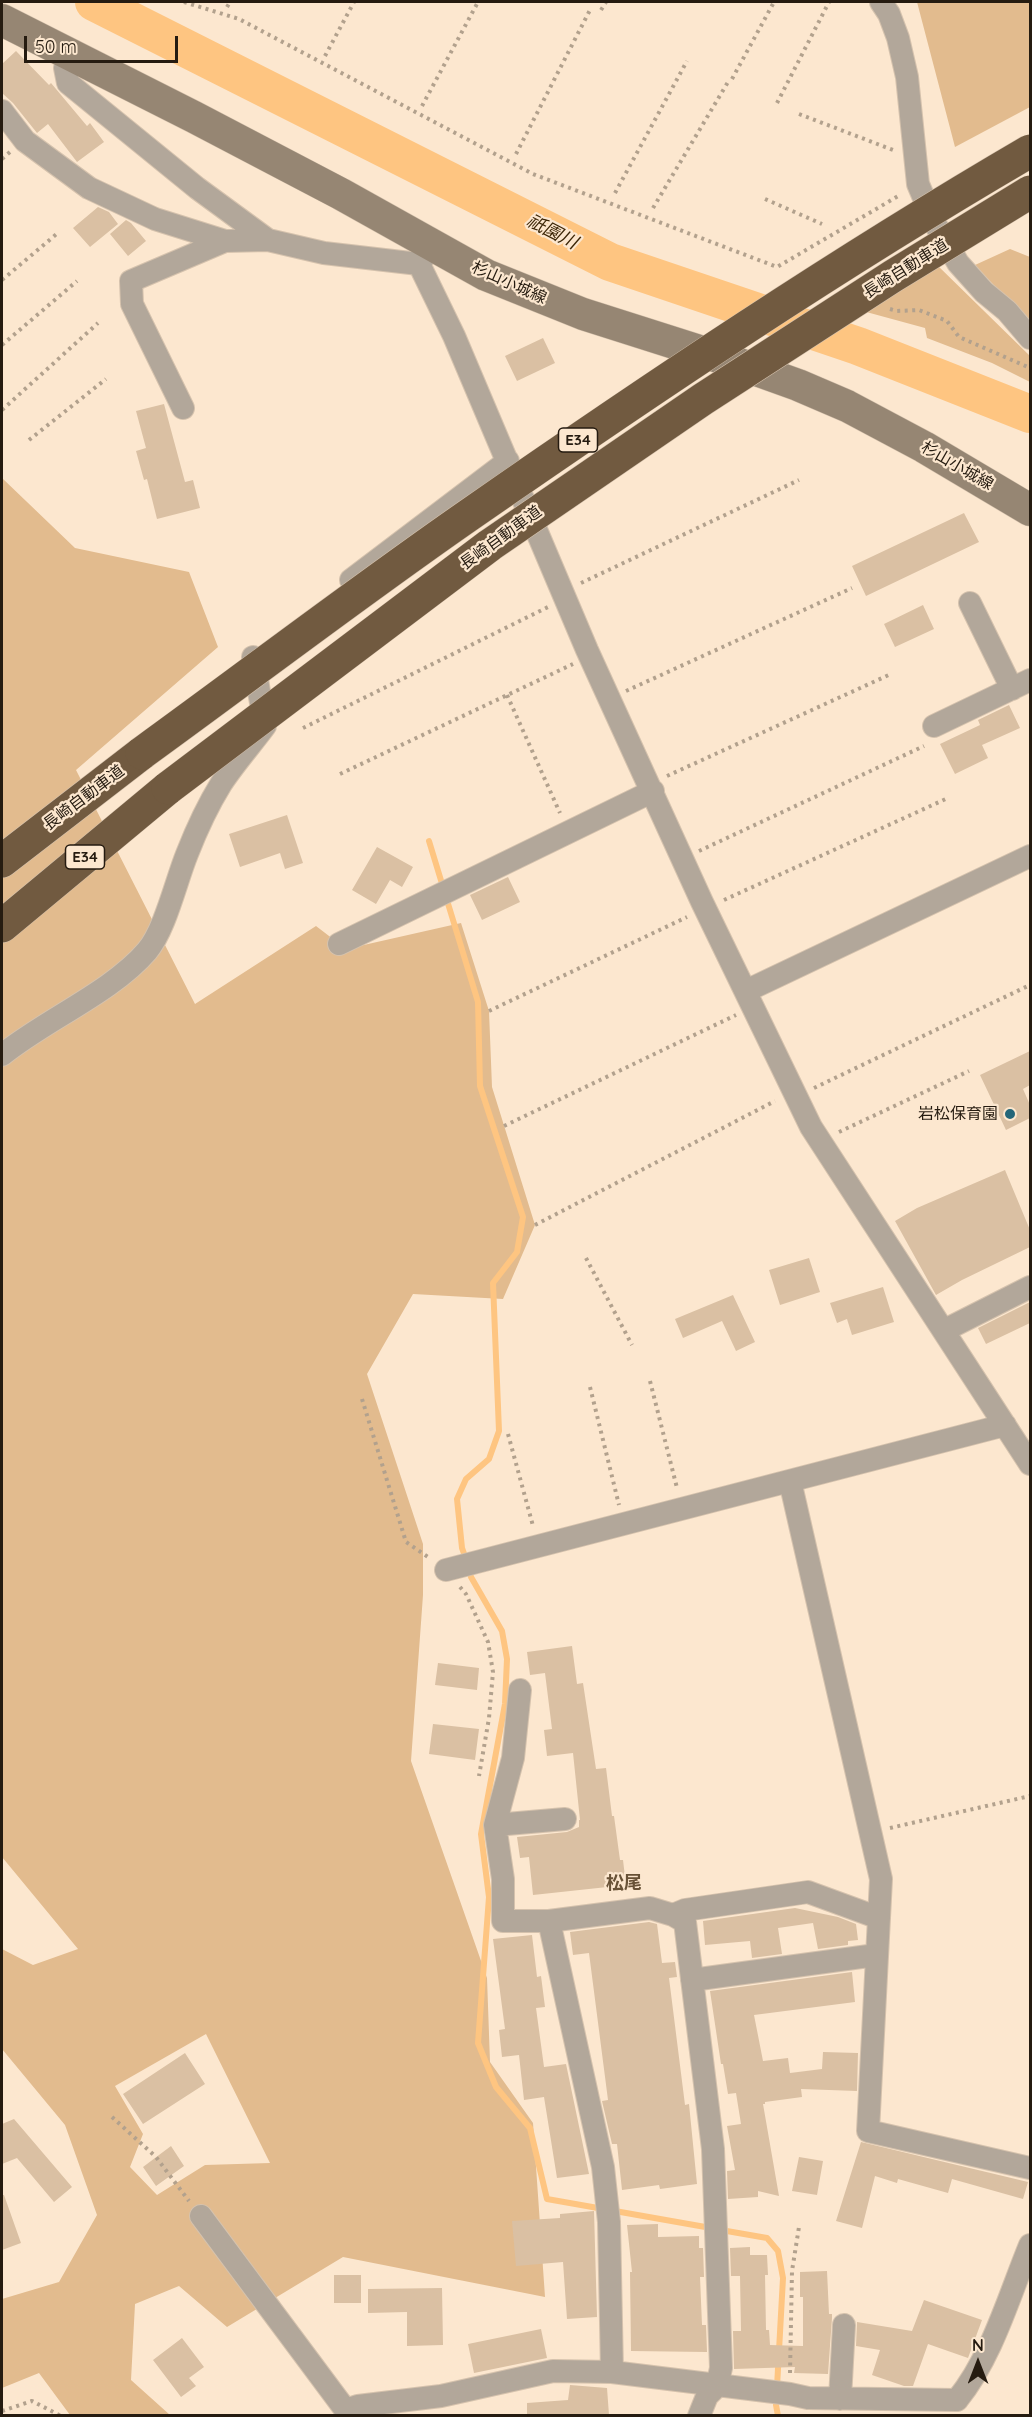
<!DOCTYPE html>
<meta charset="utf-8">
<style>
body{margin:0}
#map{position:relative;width:1032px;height:2417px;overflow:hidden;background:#fce7cf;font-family:Quicksand,sans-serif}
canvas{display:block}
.frame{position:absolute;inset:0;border:3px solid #251b10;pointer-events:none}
.north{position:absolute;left:948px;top:2333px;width:60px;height:60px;-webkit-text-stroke:4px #fce7cf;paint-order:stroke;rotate:0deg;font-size:16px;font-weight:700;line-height:24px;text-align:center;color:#251b10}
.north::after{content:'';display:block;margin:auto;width:21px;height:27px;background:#251b10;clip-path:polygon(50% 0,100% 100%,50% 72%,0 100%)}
.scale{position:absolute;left:24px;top:36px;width:154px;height:27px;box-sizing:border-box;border:3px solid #251b10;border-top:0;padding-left:8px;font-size:18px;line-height:21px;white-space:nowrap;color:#251b10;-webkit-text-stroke:4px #fce7cf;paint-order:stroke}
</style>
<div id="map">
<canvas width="1032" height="2417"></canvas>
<div class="frame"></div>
<div class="north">N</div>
<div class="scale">50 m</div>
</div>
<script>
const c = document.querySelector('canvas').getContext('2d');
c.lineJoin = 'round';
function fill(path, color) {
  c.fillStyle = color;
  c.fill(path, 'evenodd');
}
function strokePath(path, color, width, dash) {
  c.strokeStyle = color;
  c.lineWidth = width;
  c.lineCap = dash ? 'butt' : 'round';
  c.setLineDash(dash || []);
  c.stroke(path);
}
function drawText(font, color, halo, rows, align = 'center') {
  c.font = font + ' Quicksand,"Noto Sans JP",sans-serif';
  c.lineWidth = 4.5;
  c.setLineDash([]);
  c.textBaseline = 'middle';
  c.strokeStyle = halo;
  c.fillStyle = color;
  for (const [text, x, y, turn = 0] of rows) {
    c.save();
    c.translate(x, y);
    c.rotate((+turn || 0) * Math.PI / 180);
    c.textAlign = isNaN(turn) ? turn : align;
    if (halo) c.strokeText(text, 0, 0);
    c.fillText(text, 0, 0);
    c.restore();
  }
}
fill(new Path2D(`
 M 917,2 L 1030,2 L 1030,107 L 955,147 Z
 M 1010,249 L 1030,257 L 1030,324 L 975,265 Z
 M 934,262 L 1030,356 L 1030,382 L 992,363 L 927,338 L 925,328 L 859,310 Z
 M 2,478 L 75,548 L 189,572 L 218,647 L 76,770 L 195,1004 L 316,926 L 346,949 L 461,923 L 489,1011 L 492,1087 L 535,1225 L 503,1299 L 413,1294 L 367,1374 L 423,1544 L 423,1595 L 411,1761 L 487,1978 L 490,2062 L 533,2123 L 545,2297 L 343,2257 L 227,2327 L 179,2286 L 135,2304 L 131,2380 L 170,2415 L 70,2415 L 39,2373 L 2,2388 L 2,2299 L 59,2282 L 97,2215 L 65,2125 L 2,2049 L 2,1949 L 33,1965 L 78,1949 L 2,1857 ZM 206,2034 L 270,2163 L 205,2165 L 157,2195 L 130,2167 L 143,2134 L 115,2086 Z`), '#e2bb8e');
strokePath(new Path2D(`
 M 429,841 L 443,887
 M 446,897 L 478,1002 L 480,1086 L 523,1217 L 517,1252 L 493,1283 L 499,1431 L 489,1459 L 466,1479 L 457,1499 L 462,1548 L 466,1559
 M 469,1569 L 471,1577 L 502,1631 L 507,1659 L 505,1704 L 481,1834 L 489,1897 L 478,2043 L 496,2087 L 530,2128 L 547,2199 L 711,2228
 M 721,2230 L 767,2238 L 778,2251 L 783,2278 L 776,2405 L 778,2416`), '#fec581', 6);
strokePath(new Path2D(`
 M 94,2 L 610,262 L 858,346 L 1030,414`), '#fec581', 38);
fill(new Path2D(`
 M 16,51 L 49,85 L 51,83 L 87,126 L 90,123 L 104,142 L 77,162 L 48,124 L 37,133 L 13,103 L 2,93 L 2,64 Z
 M 98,207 L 109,212 L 118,224 L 90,247 L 73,228 Z
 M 126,220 L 131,223 L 146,241 L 128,256 L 110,234 Z
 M 543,338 L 555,363 L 517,381 L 505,356 Z
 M 164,404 L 185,482 L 193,480 L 200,508 L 157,519 L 147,479 L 144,480 L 136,451 L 146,448 L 136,411 Z
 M 964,513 L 979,542 L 866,596 L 852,566 Z
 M 923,605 L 934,629 L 895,647 L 884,624 Z
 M 1009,705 L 1020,728 L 982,745 L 988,758 L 955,774 L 940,744 L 980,725 L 978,720 Z
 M 287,815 L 303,863 L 285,869 L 280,853 L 240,867 L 229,834 Z
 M 377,847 L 413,867 L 402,887 L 390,880 L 376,904 L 352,890 Z
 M 508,877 L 520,902 L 482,920 L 470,895 Z
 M 1030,1051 L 1030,1085 L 1023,1089 L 1030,1105 L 1030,1118 L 1006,1130 L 980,1075 Z
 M 1005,1170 L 1030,1230 L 1030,1247 L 962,1280 L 936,1295 L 895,1221 L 917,1208 Z
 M 809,1258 L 820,1292 L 780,1305 L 769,1270 Z
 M 883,1287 L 894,1322 L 852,1335 L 847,1319 L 837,1323 L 830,1303 Z
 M 733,1295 L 755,1342 L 736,1351 L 722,1321 L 683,1338 L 675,1319 Z
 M 1030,1302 L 1030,1323 L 986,1344 L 978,1328 Z
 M 572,1646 L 577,1684 L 583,1683 L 596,1769 L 606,1768 L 612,1816 L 614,1816 L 620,1860 L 623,1860 L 626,1885 L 533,1895 L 529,1857 L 520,1858 L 517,1837 L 567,1832 L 579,1827 L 579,1820 L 580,1820 L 573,1753 L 547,1756 L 544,1730 L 552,1729 L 545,1673 L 530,1675 L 527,1652 Z
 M 438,1663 L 479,1668 L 477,1690 L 435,1685 Z
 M 433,1724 L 479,1729 L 475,1760 L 429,1754 Z
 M 795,1908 L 838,1917 L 856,1924 L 858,1940 L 848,1941 L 848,1945 L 818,1949 L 813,1923 L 778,1928 L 782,1954 L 752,1958 L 750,1941 L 705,1945 L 703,1921 Z
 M 649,1922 L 657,1924 L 662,1963 L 675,1962 L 677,1977 L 669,1978 L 685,2105 L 689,2104 L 697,2184 L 660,2189 L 659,2185 L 622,2190 L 617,2144 L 612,2144 L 602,2101 L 608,2100 L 589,1953 L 573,1955 L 570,1932 Z
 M 532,1935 L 537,1977 L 541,1976 L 545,2007 L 536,2008 L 544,2067 L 566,2064 L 589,2174 L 557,2178 L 544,2097 L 524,2100 L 519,2055 L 502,2057 L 499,2030 L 505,2029 L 493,1939 Z
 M 852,1972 L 855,2002 L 754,2015 L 763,2061 L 788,2058 L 790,2073 L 822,2069 L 823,2052 L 858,2053 L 857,2091 L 801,2089 L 802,2097 L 765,2102 L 765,2104 L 763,2104 L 779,2196 L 758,2191 L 758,2197 L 728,2199 L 727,2171 L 735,2170 L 727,2126 L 741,2124 L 736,2093 L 728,2094 L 723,2064 L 721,2064 L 710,1991 Z
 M 185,2053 L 205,2084 L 143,2124 L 123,2094 Z
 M 14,2119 L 72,2187 L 54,2202 L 17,2158 L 2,2164 L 2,2124 Z
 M 861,2142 L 1028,2182 L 1023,2199 L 952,2179 L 948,2193 L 898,2179 L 897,2183 L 875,2176 L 862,2228 L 836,2221 Z
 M 171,2146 L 184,2166 L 156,2186 L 143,2167 Z
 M 799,2157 L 823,2161 L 817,2195 L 792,2191 Z
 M 2,2195 L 4,2195 L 21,2243 L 2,2250 Z
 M 594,2211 L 597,2317 L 567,2319 L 563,2262 L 516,2266 L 512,2221 L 560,2218 L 560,2214 Z
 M 658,2224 L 658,2237 L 699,2236 L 699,2248 L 703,2248 L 704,2277 L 700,2277 L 702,2325 L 706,2325 L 707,2352 L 631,2351 L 630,2272 L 632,2272 L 627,2225 Z
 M 750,2247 L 750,2255 L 767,2255 L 768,2275 L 765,2275 L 766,2330 L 769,2330 L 770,2345 L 803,2346 L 803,2297 L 800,2297 L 800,2272 L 827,2271 L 829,2314 L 832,2314 L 832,2318 L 828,2374 L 794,2373 L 795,2367 L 734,2369 L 733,2331 L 741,2331 L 740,2276 L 731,2276 L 730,2248 Z
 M 334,2275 L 361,2275 L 361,2303 L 334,2303 Z
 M 442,2288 L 443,2345 L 407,2346 L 407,2312 L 368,2313 L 368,2289 Z
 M 924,2300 L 982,2320 L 968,2358 L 928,2344 L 913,2386 L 904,2386 L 872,2375 L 880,2350 L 856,2346 L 857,2322 L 912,2331 Z
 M 541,2329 L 547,2358 L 474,2373 L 468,2344 Z
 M 182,2338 L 204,2367 L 189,2378 L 196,2386 L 181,2397 L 153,2360 Z
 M 570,2385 L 607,2388 L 609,2415 L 527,2415 L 527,2403 L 568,2400 Z`), '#dac0a3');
const minor = new Path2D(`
 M 881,2 L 889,14 L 898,38 L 907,77 L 918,184 L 934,222 L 958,263 L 984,292 L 1007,311 L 1030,338
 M 69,55 L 65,68 L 68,83 L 197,188 L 268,240 L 324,253 L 419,264
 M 2,111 L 25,141 L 89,188 L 155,219 L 225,241 L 268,240
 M 432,245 L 419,264 L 454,336 L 587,650 L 702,902 L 811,1127 L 1030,1464
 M 183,408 L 132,304 L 131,281 L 225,241
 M 351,580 L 508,461
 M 970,603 L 1012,689
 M 934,726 L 1030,680
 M 339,944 L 653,791
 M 746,991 L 1030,856
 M 2,1055 C 45,1020 112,992 147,951 C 165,930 176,881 187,854 C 196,831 208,805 221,784 C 234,764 251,745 265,726 L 253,657
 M 945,1330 L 1030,1287
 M 790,1481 L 881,1879 L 868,2131 L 1030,2168
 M 446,1570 L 1005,1425
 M 520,1690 L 513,1758 L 495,1825 L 503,1879 L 503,1921 L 549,1921
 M 495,1825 L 565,1819
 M 673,1915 L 685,1910 L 808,1892 L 879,1918
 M 692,1980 L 876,1955
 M 201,2216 L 350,2416
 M 612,2372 L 609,2222 L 603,2167 L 549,1921 L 650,1908 L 673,1915 L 685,1922 L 713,2149 L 721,2368 L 717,2386 L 707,2396 L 699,2416
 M 840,2399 L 844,2325
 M 957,2400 C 992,2357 1009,2296 1030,2245
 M 346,2410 L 358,2406 L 441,2396 L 553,2371 L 612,2372 L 790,2394 L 808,2398 L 957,2400`);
const secondary = new Path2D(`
 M 2,20 L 194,117 L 341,194 L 486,275 L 583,314 L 734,362 L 798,385 L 847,406 L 924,447 L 1030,510`);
const motorway = new Path2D(`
 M 2,861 L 142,753
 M 2,926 L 168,788`);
strokePath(minor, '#d5c2ad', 24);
strokePath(secondary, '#d5c2ad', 33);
strokePath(motorway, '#d5c2ad', 34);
strokePath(new Path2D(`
 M 184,2 L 239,19 L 533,174 L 777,267 L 900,195
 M 227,7 L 230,2
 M 601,10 L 606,2
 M 325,56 L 354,2
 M 732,79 L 774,2
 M 777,103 L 829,2
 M 422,106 L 478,2
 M 799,114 L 893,150
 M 516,154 L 590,10
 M 2,159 L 10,152
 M 615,193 L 687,61
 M 765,199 L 822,224
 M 653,208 L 728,82
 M 2,280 L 59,232
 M 890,309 L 897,311 L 919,310 L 947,321 L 959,337 L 1030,368
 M 2,345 L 77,281
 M 2,410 L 98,323
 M 29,440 L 106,379
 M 581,583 L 799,480
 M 626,691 L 852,588
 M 507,695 L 560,813
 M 303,728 L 548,607
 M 340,774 L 573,664
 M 667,776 L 891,674
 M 699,851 L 924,746
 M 724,900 L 948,798
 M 489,1011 L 687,917
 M 814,1088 L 1030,985
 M 504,1126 L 736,1015
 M 839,1132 L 969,1071
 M 535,1225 L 775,1101
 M 586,1258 L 632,1345
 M 650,1381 L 677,1488
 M 590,1387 L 619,1505
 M 362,1399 L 406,1542 L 431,1559
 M 508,1434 L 533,1526
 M 460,1587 L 466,1594 L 488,1642 L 493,1672 L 489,1718 L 479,1776
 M 890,1828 L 1030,1796
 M 112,2117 L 156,2157 L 189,2201
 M 790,2373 L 792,2271 L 799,2227
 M 2,2411 L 32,2401 L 61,2416`), '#b2a18d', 4, [3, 4.5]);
strokePath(minor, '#b2a79a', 22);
strokePath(secondary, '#968673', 32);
strokePath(motorway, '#715a40', 33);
const motorwayBridge = new Path2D(`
 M 142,753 C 251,674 358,592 469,515 C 652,388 838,263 1030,151
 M 168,788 L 490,545 L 703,399 L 893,276 L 1030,192`);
strokePath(motorwayBridge, '#d5c2ad', 34, []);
strokePath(motorwayBridge, '#715a40', 33);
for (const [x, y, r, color] of [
 [1010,1114,6,"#246679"]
]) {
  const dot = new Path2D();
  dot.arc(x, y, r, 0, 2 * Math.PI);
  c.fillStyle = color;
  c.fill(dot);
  strokePath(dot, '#fce7cf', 2);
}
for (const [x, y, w] of [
 [578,440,39],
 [85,857,39]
]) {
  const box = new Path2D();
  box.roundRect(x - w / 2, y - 12, w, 24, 4.5);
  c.fillStyle = '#fce7cf';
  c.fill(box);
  strokePath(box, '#251b10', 1.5);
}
drawText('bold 15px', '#251b10', null, [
 ["E34",578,440],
 ["E34",85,857]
]);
drawText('16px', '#251b10', '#fce7cf', [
 ["長崎自動車道",906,269,-32],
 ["杉山小城線",509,283,24],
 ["杉山小城線",957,466,30],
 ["長崎自動車道",501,538,-36],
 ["長崎自動車道",84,798,-37]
]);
drawText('16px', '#251b10', '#fce7cf', [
 ["岩松保育園",998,1114]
], 'right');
drawText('italic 18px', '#3c2607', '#fce7cf', [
 ["祇園川",552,232,27]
]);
drawText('bold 18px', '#685237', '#fce7cf', [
 ["松尾",624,1884]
]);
</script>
